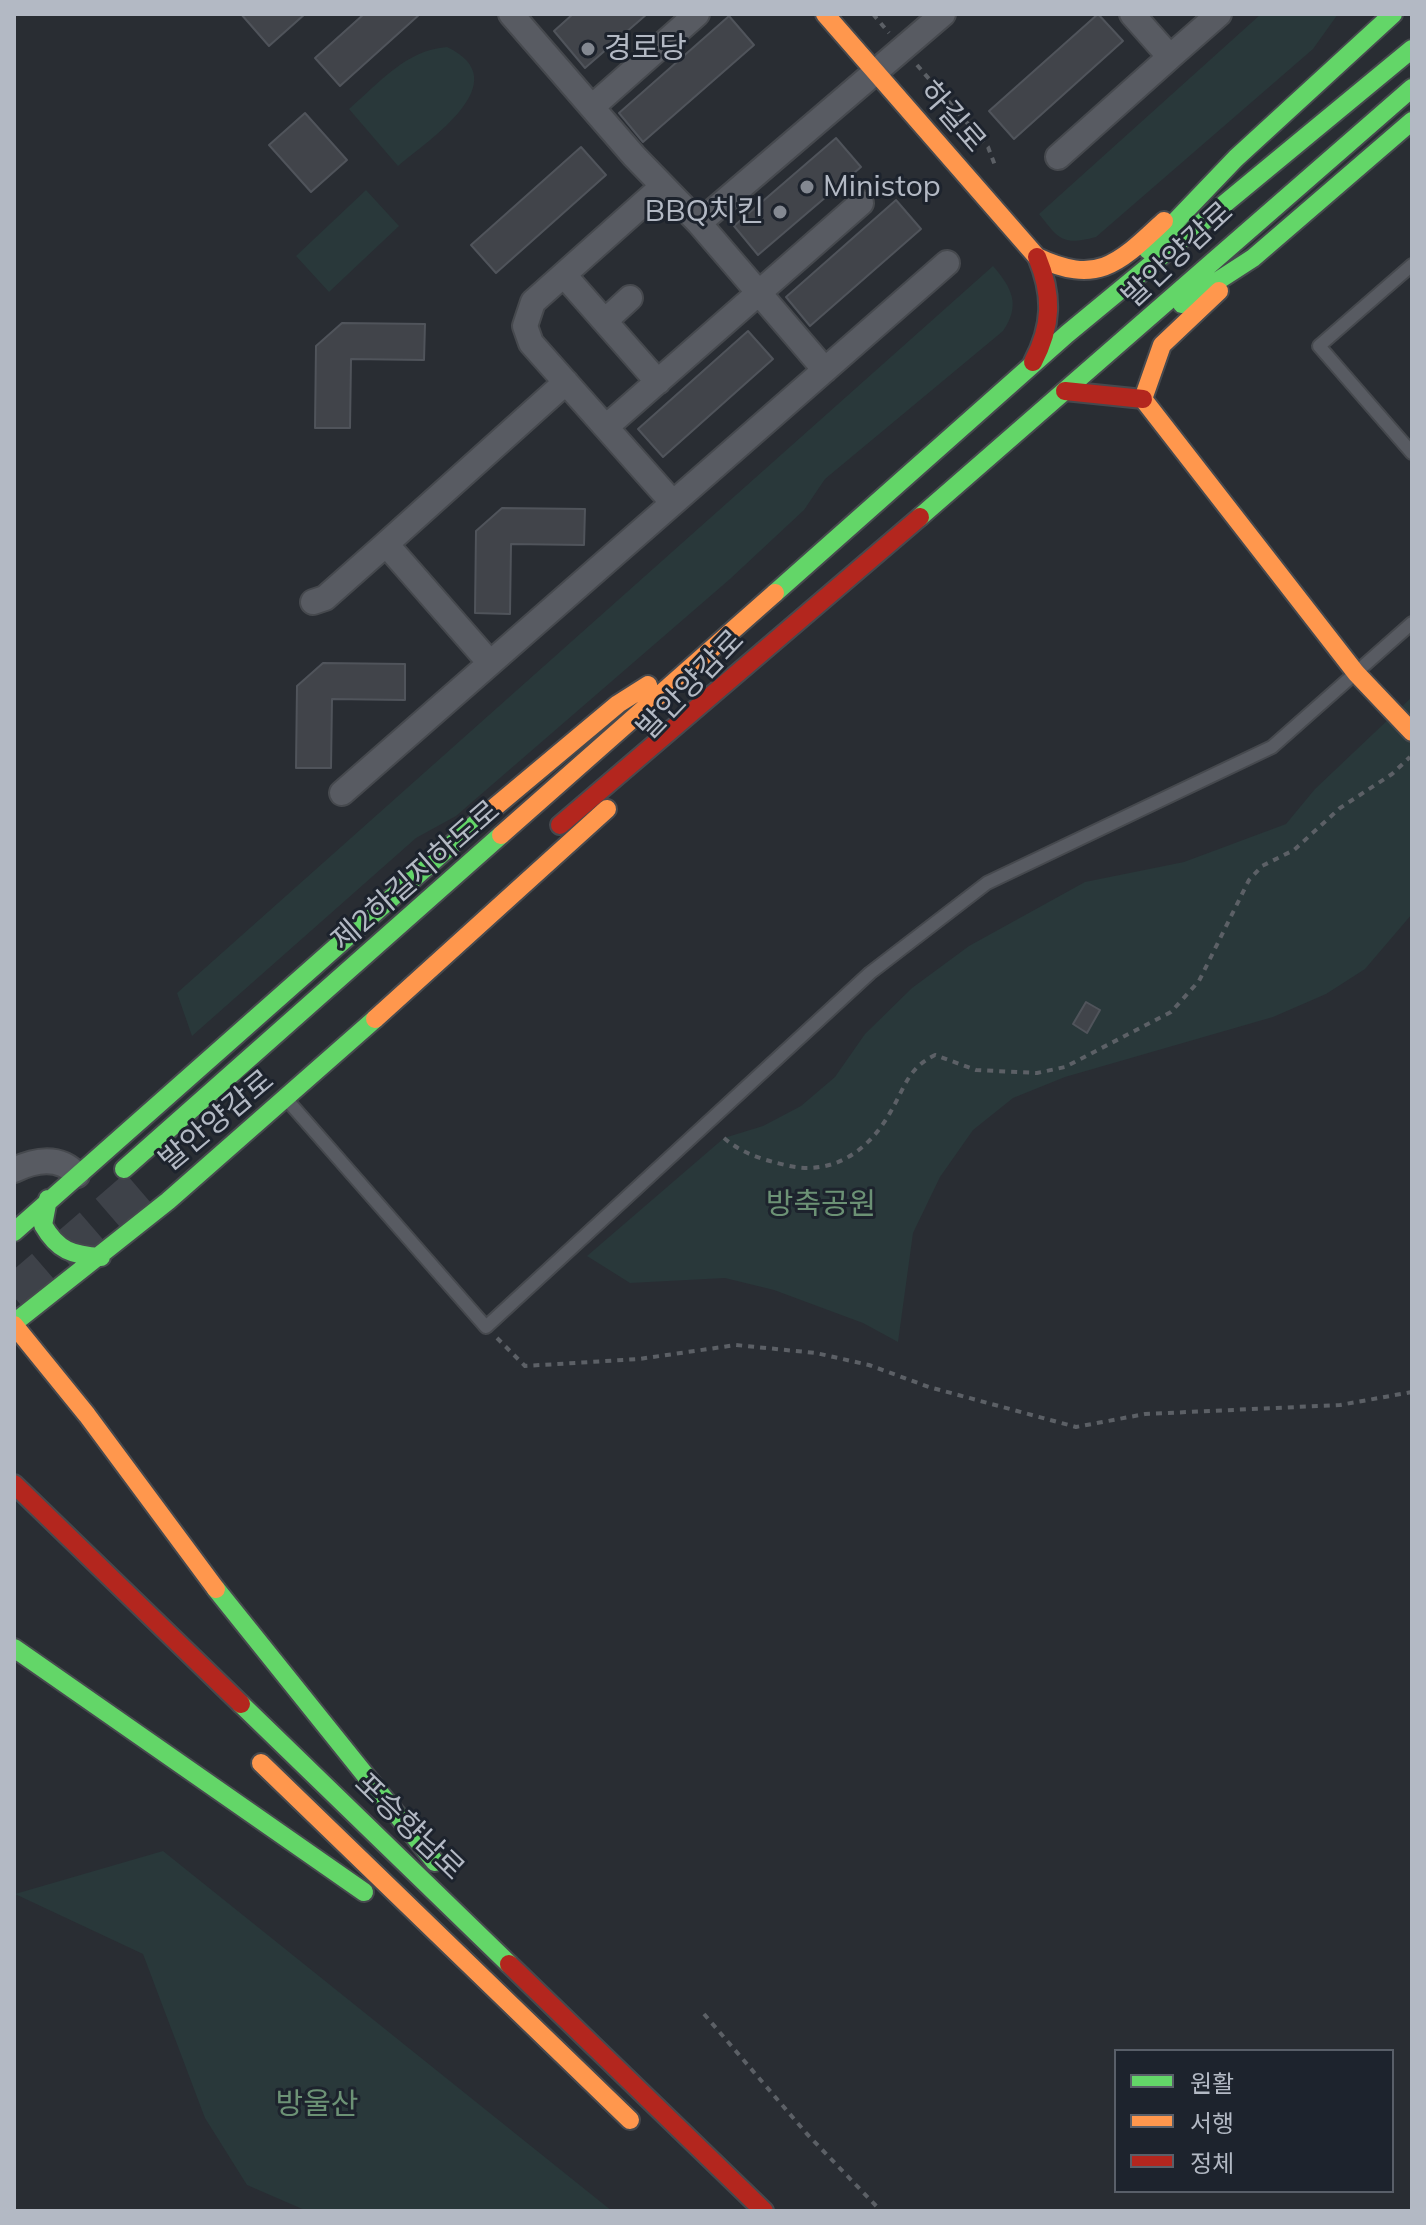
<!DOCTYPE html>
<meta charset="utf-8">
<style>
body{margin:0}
#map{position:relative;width:1426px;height:2225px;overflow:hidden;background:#292d33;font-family:Mulish,"Noto Sans KR",sans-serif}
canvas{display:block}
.frame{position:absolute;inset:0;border:16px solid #b3b9c4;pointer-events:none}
.legend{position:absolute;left:1114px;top:2049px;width:280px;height:144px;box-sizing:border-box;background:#1d232d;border:2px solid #595f69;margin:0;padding:10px 14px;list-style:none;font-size:24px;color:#b3b9c4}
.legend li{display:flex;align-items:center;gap:16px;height:40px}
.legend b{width:40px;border:2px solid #595f69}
</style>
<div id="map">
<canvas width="1426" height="2225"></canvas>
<div class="frame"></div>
<ul class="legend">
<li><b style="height:10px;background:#63d668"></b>원활</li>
<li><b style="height:10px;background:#ff974d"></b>서행</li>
<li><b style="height:10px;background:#b3261e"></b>정체</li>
</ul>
</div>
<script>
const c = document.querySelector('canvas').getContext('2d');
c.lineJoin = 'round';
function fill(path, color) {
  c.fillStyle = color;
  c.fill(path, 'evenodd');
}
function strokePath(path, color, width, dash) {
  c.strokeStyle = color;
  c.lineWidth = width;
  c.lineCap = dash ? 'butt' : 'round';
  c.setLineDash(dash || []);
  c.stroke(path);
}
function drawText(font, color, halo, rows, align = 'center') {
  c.font = font + ' Mulish,"Noto Sans KR",sans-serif';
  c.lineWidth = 6;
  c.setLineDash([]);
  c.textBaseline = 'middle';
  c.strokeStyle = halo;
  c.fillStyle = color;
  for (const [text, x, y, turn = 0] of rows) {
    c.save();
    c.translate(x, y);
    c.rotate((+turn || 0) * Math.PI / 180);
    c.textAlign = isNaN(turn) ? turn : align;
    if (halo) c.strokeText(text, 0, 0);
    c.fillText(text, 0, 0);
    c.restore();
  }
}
fill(new Path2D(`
 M 1261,14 L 1338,14 L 1313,49 L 1096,237 C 1062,246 1059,239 1039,214 Z
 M 447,47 C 519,81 429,140 398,166 L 349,109 C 379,83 406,50 447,47 Z
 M 366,190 L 399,226 L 329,292 L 296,256 Z
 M 993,266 C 1012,288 1021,305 1003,331 L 825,479 L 804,510 L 730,579 L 456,816 L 416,838 L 192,1036 L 177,993 Z
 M 1412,697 L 1412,914 L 1365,969 L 1326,994 L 1273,1017 L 1065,1077 L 1013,1098 L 973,1130 L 940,1177 L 913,1233 L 898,1342 L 863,1323 L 774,1290 L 725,1278 L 630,1283 L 587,1256 L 724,1138 L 763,1126 L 801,1106 L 835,1077 L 865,1034 L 912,988 L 969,946 L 1085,882 L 1184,862 L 1286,824 L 1315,789 Z
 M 163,1851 L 612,2211 L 307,2211 L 247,2185 L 205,2118 L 143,1954 L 15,1894 Z`), '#29383a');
const building = new Path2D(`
 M 241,14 L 305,14 L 269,46 Z
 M 364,14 L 420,14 L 340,86 L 315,58 Z
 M 573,14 L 647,14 L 585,68 L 554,31 Z
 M 1098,14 L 1123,41 L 1014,139 L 989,111 Z
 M 729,16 L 754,45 L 643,142 L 619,113 Z
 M 305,113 L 347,160 L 311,192 L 269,145 Z
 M 836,138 L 861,167 L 758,255 L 734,226 Z
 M 581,147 L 606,175 L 496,273 L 471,245 Z
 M 896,200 L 921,229 L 810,326 L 786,297 Z
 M 342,323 L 425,324 L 424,360 L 351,359 L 350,428 L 315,428 L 316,346 Z
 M 748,331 L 773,359 L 663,457 L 638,429 Z
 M 502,508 L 585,509 L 584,545 L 511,544 L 510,614 L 475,613 L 476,531 Z
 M 323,663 L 405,664 L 405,700 L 332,699 L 331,768 L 296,768 L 297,686 Z
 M 1086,1002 L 1100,1010 L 1087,1033 L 1073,1024 Z`);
fill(building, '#41444a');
strokePath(building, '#50545b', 2);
strokePath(new Path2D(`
 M 14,1297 L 139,1189`), '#3e4249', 42, [42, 21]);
const lane = new Path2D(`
 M 1412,265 L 1319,346 L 1412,453
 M 288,1101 L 486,1327 L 870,973 L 987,883 L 1272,747 L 1412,623`);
const street = new Path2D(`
 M 511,14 L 634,156 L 699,223 L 943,14
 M 1132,14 L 1170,57 L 1219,14
 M 592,107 L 697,14
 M 1058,157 L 1170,57
 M 663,186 L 533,302 L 525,326 L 531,343 L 673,503
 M 699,223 L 825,370
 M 564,275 L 658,382
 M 605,321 L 630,298
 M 606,427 L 861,203
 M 313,602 L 325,598 L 386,544
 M 490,663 L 386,544 L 566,382
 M 342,793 L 947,263
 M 14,1170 C 35,1160 60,1155 77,1175`);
const fast = new Path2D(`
 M 1148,250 L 1236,158 L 1393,14
 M 1182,304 L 1253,258 L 1412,121
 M 920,517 L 1412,88
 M 775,593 L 1067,334 L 1412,49
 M 124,1169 L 501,835
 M 48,1199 L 43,1225 C 58,1251 72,1255 101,1257
 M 14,1232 L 483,817
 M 14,1323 L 168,1201 L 375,1019
 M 216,1589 L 435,1862
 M 14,1648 L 364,1892
 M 241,1704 L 509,1964`);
const slow = new Path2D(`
 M 825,14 L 1037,257 C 1098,286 1119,263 1164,221
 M 1219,291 L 1162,345 L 1143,399 L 1356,673 L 1412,732
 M 483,817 L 618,704 L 648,685
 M 501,835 L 775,593
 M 375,1019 L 607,809
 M 14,1325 L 87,1415 L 216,1589
 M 261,1763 L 630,2120`);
const jam = new Path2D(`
 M 1033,362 C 1052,326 1053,295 1037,257
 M 1065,391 L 1143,399
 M 560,825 L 920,517
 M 14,1484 L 241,1704
 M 509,1964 L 764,2211`);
strokePath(lane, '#46494e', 16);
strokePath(street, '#46494e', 28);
strokePath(fast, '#46494e', 22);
strokePath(slow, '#46494e', 22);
strokePath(jam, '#46494e', 22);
strokePath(new Path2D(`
 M 873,14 L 889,33
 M 917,65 L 988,147 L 996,168
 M 724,1138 C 743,1154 761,1159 785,1165 C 832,1177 869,1151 891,1111 C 905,1087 908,1068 935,1055 L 976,1070 L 1037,1073 L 1065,1067 L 1171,1012 L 1199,981 L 1249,880 L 1262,866 L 1294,850 L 1340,808 L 1392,774 L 1410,757
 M 497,1338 L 525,1366 L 639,1359 L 736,1345 L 816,1353 L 869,1365 L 929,1387 L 1076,1427 L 1145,1414 L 1340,1405 L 1412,1392
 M 704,2014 L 807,2134 L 881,2211`), '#5c6066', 4, [6, 6]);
strokePath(lane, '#585b62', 12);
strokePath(street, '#585b62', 24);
strokePath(fast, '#63d668', 18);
strokePath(slow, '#ff974d', 18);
strokePath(jam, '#b3261e', 18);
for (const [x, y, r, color] of [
 [588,49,8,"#838891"],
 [807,187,8,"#838891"],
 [780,212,8,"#838891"]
]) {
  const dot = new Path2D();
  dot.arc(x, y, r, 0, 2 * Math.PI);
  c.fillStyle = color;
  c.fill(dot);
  strokePath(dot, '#1d232d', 3);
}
drawText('30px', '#b3b9c4', '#1d232d', [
 ["경로당",604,49],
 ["Ministop",823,187],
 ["BBQ치킨",764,212,"right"]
], 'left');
drawText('30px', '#b3b9c4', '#1d232d', [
 ["하길로",952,117,49],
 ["발안양감로",1178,255,-43],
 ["발안양감로",691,685,-46],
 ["제2하길지하도로",416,876,-41],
 ["발안양감로",217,1121,-40],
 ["포승향남로",409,1827,44]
]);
drawText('30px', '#6c9275', '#1d232d', [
 ["방축공원",821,1205],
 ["방울산",317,2105]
]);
</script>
